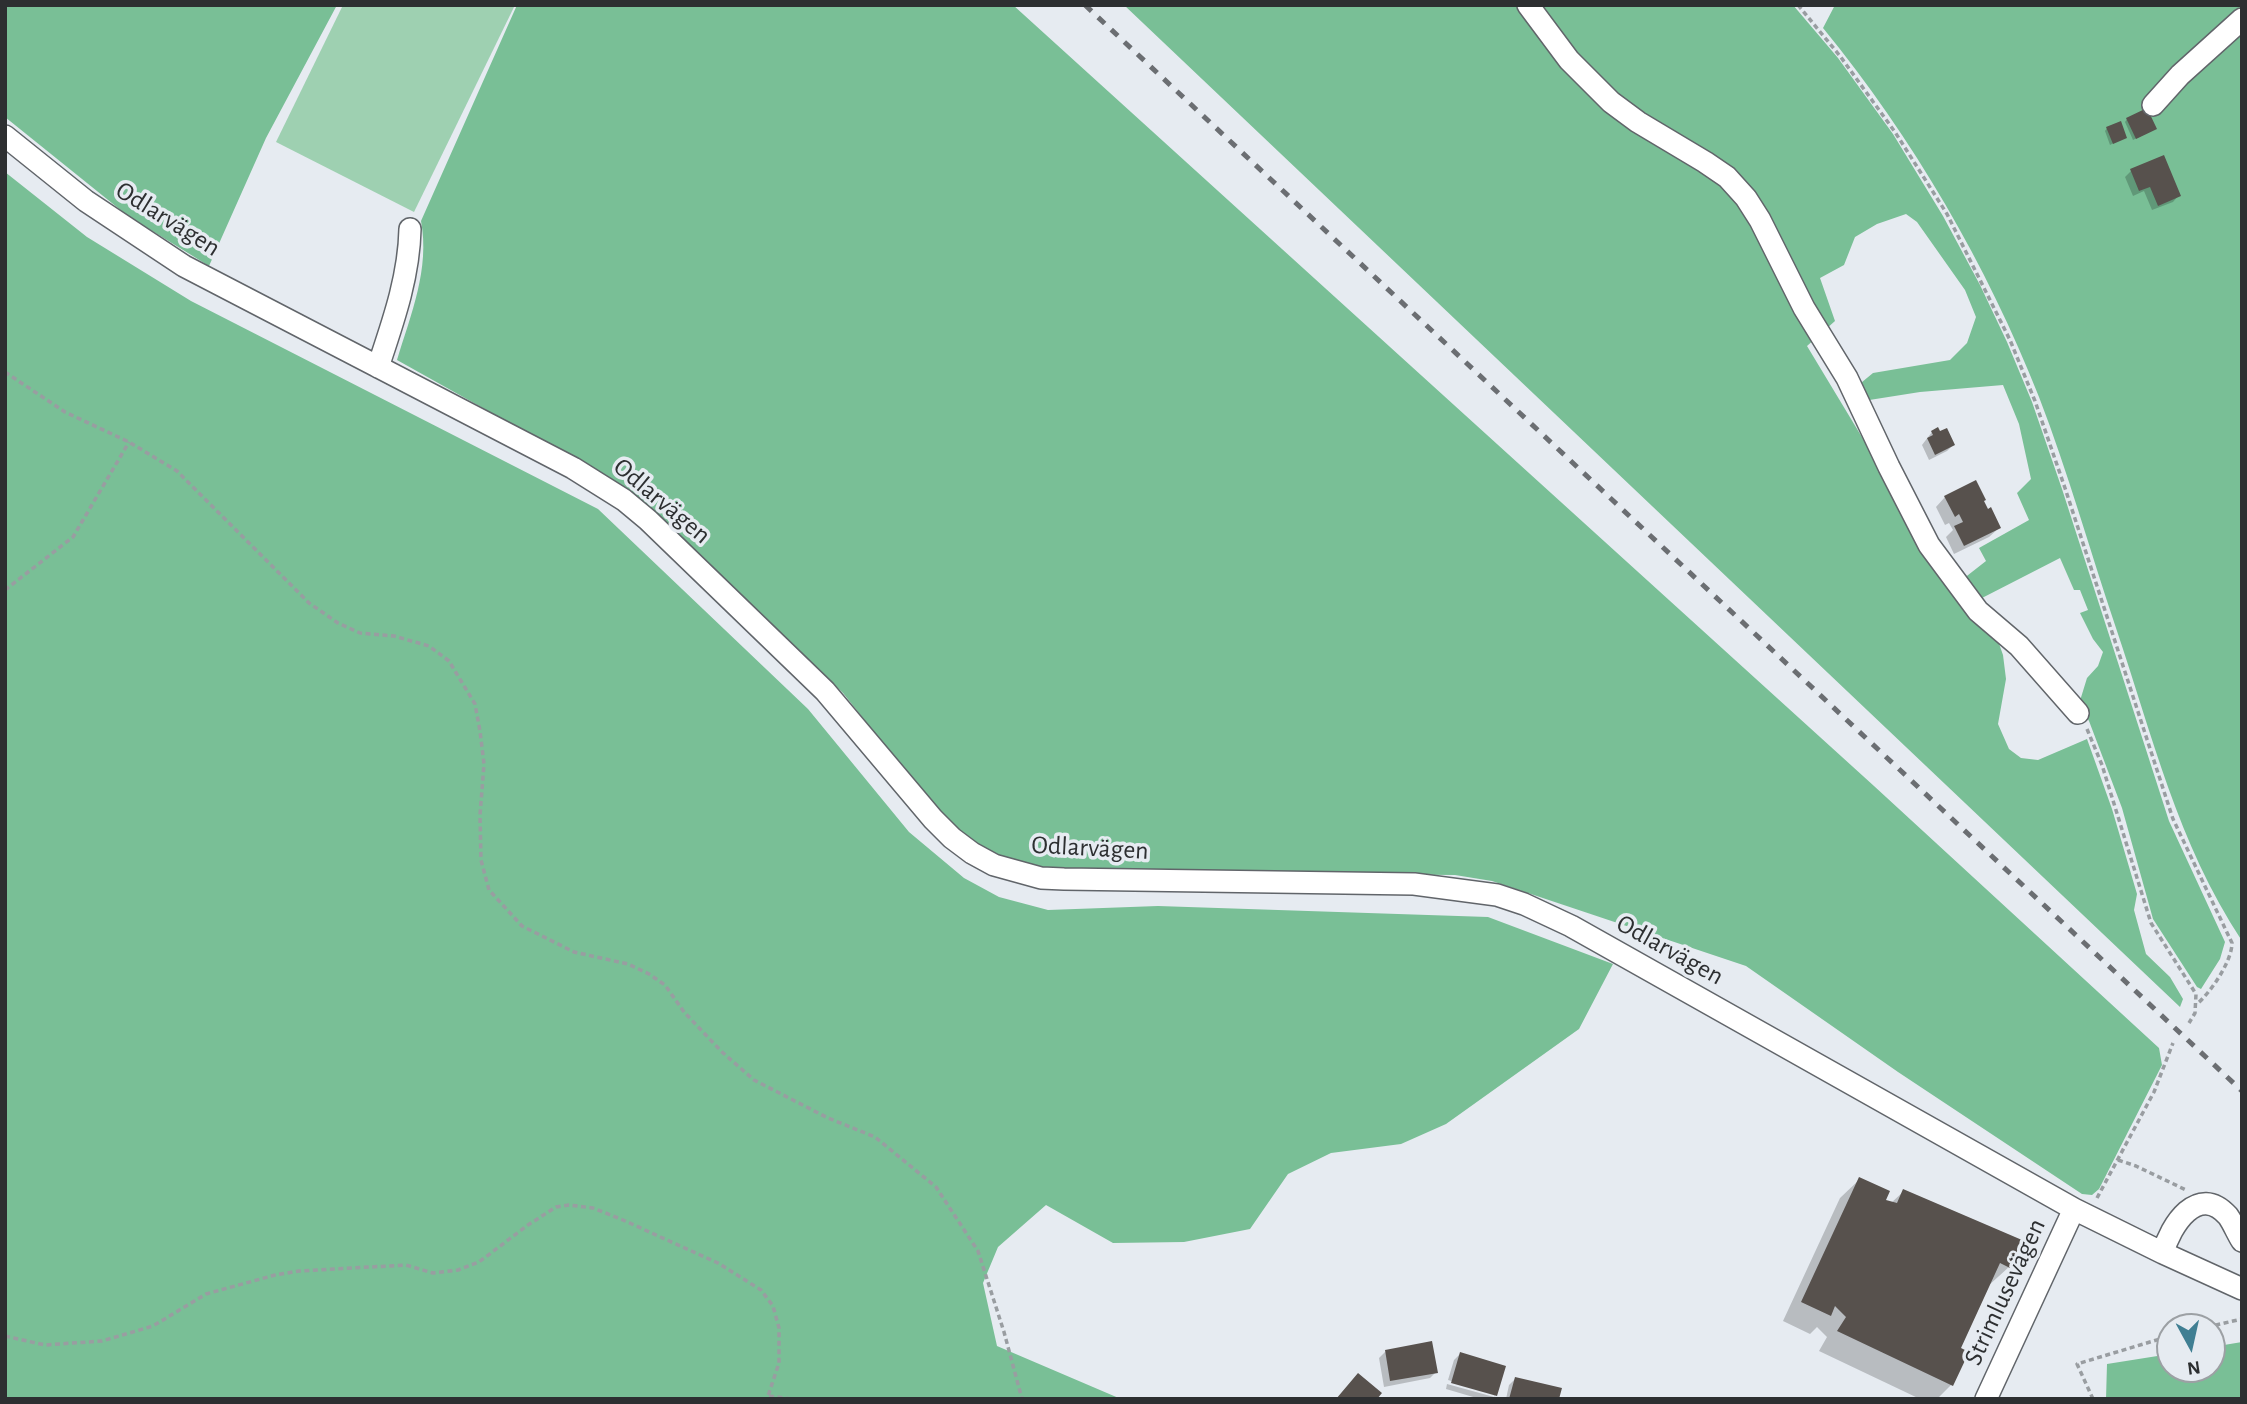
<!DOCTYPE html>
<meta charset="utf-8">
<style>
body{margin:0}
#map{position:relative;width:2247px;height:1404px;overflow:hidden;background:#e6ebf1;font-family:"Alegreya Sans",sans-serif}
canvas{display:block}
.frame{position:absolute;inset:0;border:7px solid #2d2f31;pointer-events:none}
.north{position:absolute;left:2156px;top:1313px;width:70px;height:70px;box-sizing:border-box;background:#e6ebf1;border:2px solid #9ca0a4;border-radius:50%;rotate:172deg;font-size:19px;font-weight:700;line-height:28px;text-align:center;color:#2d2f31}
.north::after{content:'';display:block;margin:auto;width:24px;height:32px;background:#407f93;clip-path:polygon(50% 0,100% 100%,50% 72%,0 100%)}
</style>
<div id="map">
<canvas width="2247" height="1404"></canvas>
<div class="frame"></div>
<div class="north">N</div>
</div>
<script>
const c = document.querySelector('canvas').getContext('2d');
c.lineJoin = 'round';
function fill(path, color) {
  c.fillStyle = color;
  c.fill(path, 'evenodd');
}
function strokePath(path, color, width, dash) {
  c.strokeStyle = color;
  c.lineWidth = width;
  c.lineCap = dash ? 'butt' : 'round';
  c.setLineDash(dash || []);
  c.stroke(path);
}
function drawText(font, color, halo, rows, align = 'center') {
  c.font = font + ' "Alegreya Sans",sans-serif';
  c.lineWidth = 7;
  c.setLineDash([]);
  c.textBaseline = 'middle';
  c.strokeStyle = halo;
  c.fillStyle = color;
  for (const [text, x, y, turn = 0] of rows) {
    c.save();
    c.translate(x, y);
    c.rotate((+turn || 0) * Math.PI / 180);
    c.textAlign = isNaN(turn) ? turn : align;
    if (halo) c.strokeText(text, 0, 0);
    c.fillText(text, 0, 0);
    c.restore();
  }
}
fill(new Path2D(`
 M 343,5 L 515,5 L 414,212 L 276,142 Z`), '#9ed0b1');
fill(new Path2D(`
 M 5,5 L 337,5 L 266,138 L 209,266 L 128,216 L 5,117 Z
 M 517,5 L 1013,5 L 1874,786 L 2159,1048 L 2162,1065 L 2099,1189 L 2092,1195 L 2082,1194 L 1898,1072 L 1746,966 L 1492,881 L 1455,875 L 1047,872 L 1006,860 L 970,839 L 935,809 L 843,693 L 647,506 L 608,478 L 397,360 C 411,314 430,269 421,221 Z
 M 1124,5 L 1793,5 L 1838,58 L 1893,134 L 1943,216 L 1980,285 L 2007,342 L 2032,402 L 2062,489 L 2169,821 L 2225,942 L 2220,959 L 2201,989 L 2197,987 L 2153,919 L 2122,808 L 2089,721 L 2079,704 L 2087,678 L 2098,666 L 2103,652 L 2093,639 L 2080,613 L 2088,610 L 2080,590 L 2074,590 L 2060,558 L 1982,598 L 1963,579 L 1986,561 L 1979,548 L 2029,520 L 2017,493 L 2031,479 L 2019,424 L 2003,385 L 1920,392 L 1863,401 L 1856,387 L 1873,373 L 1950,360 L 1967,343 L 1976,317 L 1965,290 L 1917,222 L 1906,214 L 1877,224 L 1855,237 L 1844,265 L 1820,278 L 1835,321 L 1807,346 L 1886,477 L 1996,635 L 2003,655 L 2006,679 L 1998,724 L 2009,749 L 2021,758 L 2038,760 L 2087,739 L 2112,809 L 2137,894 L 2134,910 L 2146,954 L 2170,977 L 2183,999 L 2180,1007 Z
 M 1835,5 L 2242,5 L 2242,941 C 2177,842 2153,737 2116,628 C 2090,551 2068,472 2039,397 C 1987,265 1913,138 1823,28 Z
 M 5,172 L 87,237 L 191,301 L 598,509 L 808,709 L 909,832 L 964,878 L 999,897 L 1048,910 L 1158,906 L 1488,917 L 1613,964 L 1579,1029 L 1446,1124 L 1401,1144 L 1331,1153 L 1288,1174 L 1250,1229 L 1184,1242 L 1113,1243 L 1046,1205 L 998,1247 L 983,1283 L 997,1346 L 1121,1399 L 5,1399 Z
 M 2242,1342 L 2242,1399 L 2106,1399 L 2107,1364 L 2170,1354 L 2170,1369 L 2212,1369 L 2212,1347 Z`), '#79bf96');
fill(new Path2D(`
 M 2127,119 L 2155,129 L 2133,140 L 2125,122 Z
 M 2107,128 L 2125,137 L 2110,145 L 2105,131 Z
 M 2131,171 L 2179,195 L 2173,202 L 2152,210 L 2144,191 L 2133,196 L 2125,177 Z
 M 1932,432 L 1953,445 L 1947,451 L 1929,460 L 1922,445 Z
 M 1945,497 L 1982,501 L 1999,528 L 1989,537 L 1954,554 L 1946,537 L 1953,530 L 1949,523 L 1945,525 L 1936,507 Z
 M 1860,1179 L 1884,1201 L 1891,1203 L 1904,1191 L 2009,1267 L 1988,1286 L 1959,1349 L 1951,1385 L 1937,1399 L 1920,1399 L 1819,1351 L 1827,1337 L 1817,1327 L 1810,1334 L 1783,1321 L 1840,1198 Z
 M 1385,1352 L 1436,1372 L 1430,1378 L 1384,1387 L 1379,1358 Z
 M 1460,1354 L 1504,1367 L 1494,1397 L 1494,1394 L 1448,1380 L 1454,1360 Z
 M 1515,1379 L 1557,1399 L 1506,1399 L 1509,1385 Z
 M 1447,1384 L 1494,1397 L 1480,1399 L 1446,1389 Z`), '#0003');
fill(new Path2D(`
 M 2147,108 L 2157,129 L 2136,139 L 2126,118 Z
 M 2121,121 L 2127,138 L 2113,144 L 2106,127 Z
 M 2164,155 L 2181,196 L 2158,206 L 2150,187 L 2139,191 L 2130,169 Z
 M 1938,427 L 1940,431 L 1947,428 L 1955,445 L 1935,455 L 1927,438 L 1933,435 L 1931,431 Z
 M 1976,480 L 1986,500 L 1984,501 L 1988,509 L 1991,507 L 2001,528 L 1964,546 L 1954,526 L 1963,522 L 1959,514 L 1955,517 L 1944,496 Z
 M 1859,1177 L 1890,1191 L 1886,1200 L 1897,1203 L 1903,1189 L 2022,1240 L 2010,1268 L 2000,1263 L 1961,1348 L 1969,1352 L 1953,1386 L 1837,1331 L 1846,1317 L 1835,1306 L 1831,1316 L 1801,1302 Z
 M 1432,1341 L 1438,1373 L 1390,1381 L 1385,1350 Z
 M 1460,1352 L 1506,1366 L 1497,1396 L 1451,1383 Z
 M 1358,1373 L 1382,1393 L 1377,1399 L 1336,1399 Z
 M 1515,1377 L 1562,1388 L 1559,1399 L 1509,1399 Z`), '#57514d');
const minor = new Path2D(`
 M 1528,5 L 1569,60 L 1611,102 L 1638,122 L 1705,162 L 1727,177 L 1746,198 L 1760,220 L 1804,308 L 1847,378 L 1889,467 L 1929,545 L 1978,611 L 2019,646 L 2078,713
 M 2153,105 L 2180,75 L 2242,19
 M 5,136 L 86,201 L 184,266 L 573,468 L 624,500 L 648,520 L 825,691 L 933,819 L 952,838 L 972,853 L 994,865 L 1041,878 L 1064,879 L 1414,884 L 1497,895 L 1524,904 L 1571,926 L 2074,1209 L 2163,1253 L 2242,1289
 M 378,367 C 393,322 409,277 410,229
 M 2163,1253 C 2170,1226 2198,1182 2228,1216 C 2233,1223 2237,1233 2242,1241
 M 1986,1399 L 2074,1209`);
strokePath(minor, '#61656a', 24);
strokePath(new Path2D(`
 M 1798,5 L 1840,56 L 1895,132 L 1947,214 L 2010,340 L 2035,401 L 2065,488 L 2173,819 L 2232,943 C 2232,961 2211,992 2197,1004
 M 5,372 L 65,412 L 129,442 L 177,471 L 309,603 L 338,623 L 360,633 L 394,636 L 429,646 L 449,661 L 475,704 L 480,731 L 484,764 L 480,815 L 481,860 L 489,890 L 522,926 L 574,952 L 628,964 L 649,974 L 665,985 L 684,1012 L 722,1052 L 754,1080 L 828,1118 L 875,1137 L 936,1187 L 978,1251 L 1004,1332 L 1022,1399
 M 5,590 L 73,537 L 129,442
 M 2087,729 L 2102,765 L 2151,923 L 2196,994 L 2195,1013 L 2189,1023
 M 2118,1160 L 2136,1166 L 2186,1190
 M 2097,1198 L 2154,1092 L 2173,1043
 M 2207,1327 L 2242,1319
 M 5,1336 L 45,1345 L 102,1341 L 153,1326 L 206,1294 L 275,1275 L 299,1271 L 406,1265 L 433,1273 L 458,1270 L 479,1262 L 528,1225 L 556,1207 L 569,1205 L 593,1208 L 623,1220 L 718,1263 L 761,1290 L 773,1306 L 779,1328 L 779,1363 L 767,1399
 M 769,1396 L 792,1399
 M 2093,1399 L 2077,1364 L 2170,1336`), '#999da1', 3.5, [5, 3.5]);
strokePath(minor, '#fff', 21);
strokePath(new Path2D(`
 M 1085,5 L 2242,1091`), '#6b6e72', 5, [9, 9]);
drawText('26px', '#2d2f31', '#e6ebf1', [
 ["Odlarvägen",168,219,32],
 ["Odlarvägen",662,501,40],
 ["Odlarvägen",1090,848,3],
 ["Odlarvägen",1670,950,29],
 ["Strimlusevägen",2005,1292,-65]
]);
</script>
